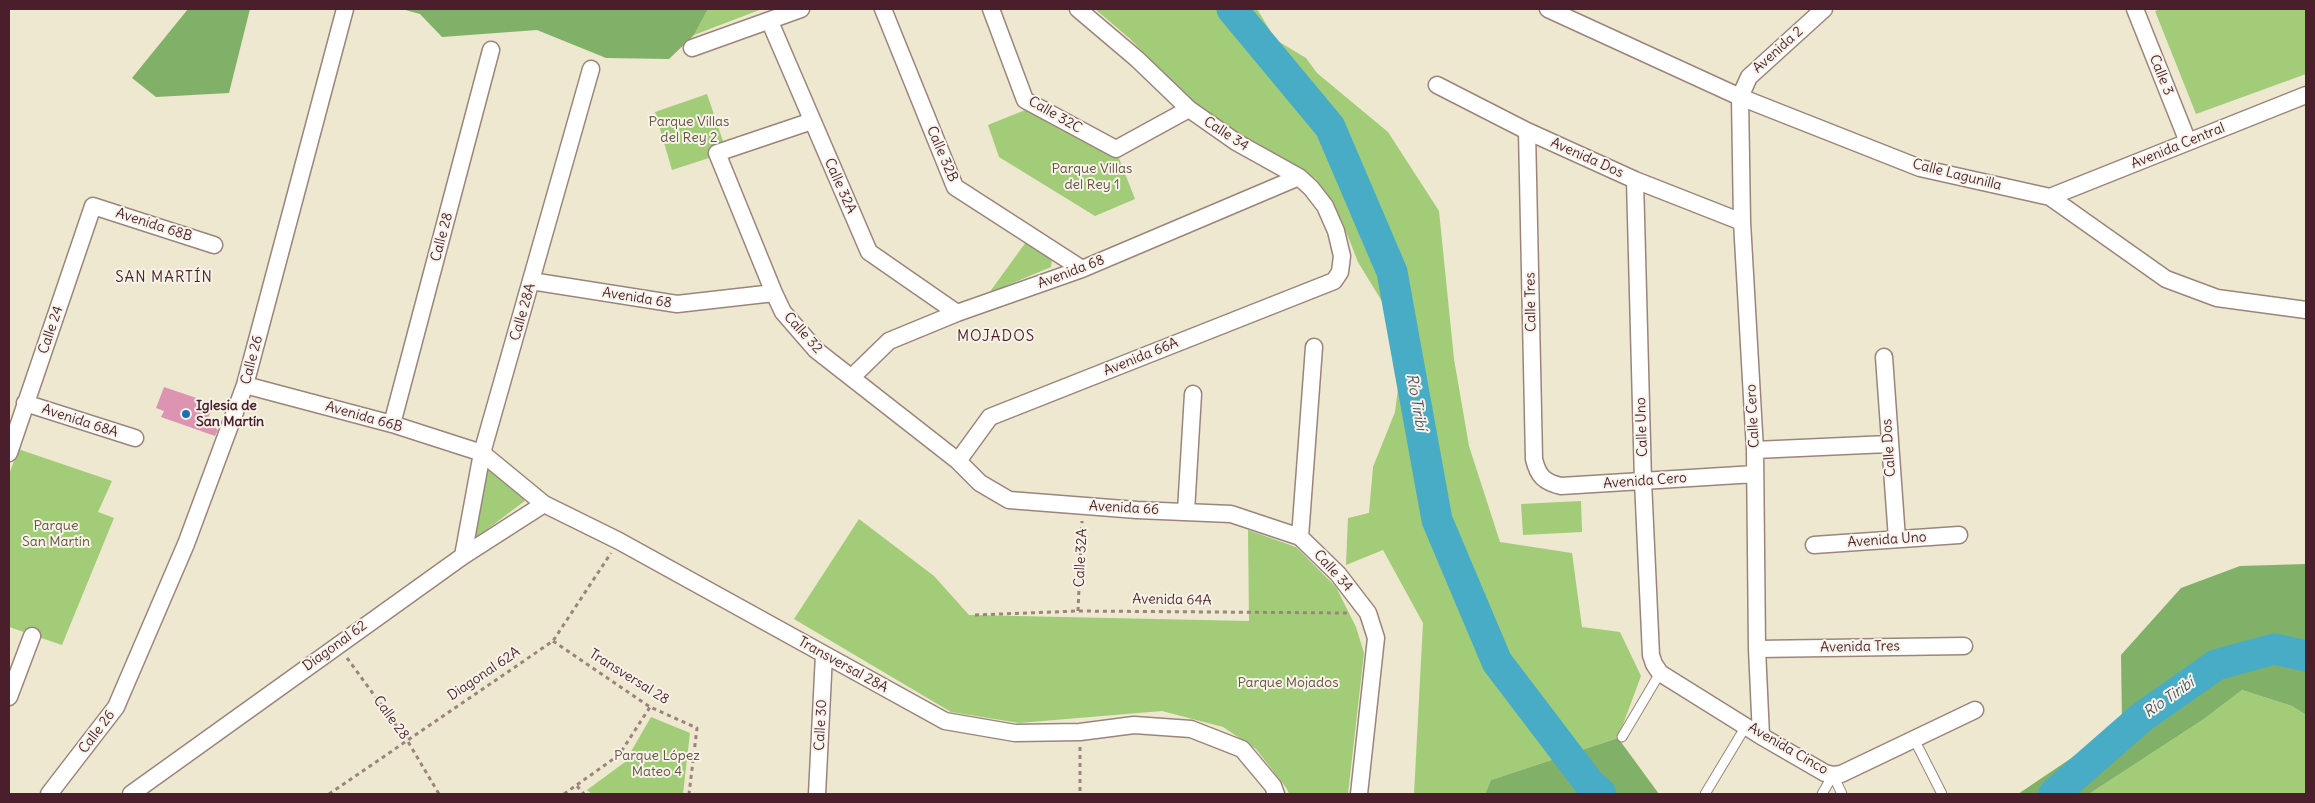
<!DOCTYPE html>
<meta charset="utf-8">
<style>
body{margin:0}
#map{position:relative;width:2315px;height:803px;overflow:hidden;background:#ede8cf;font-family:Delius,sans-serif}
canvas{display:block}
.frame{position:absolute;inset:0;border:10px solid #4a1f2b;pointer-events:none}
</style>
<div id="map">
<canvas width="2315" height="803"></canvas>
<div class="frame"></div>
</div>
<script>
const c = document.querySelector('canvas').getContext('2d');
c.lineJoin = 'round';
function fill(path, color) {
  c.fillStyle = color;
  c.fill(path, 'evenodd');
}
function strokePath(path, color, width, dash) {
  c.strokeStyle = color;
  c.lineWidth = width;
  c.lineCap = dash ? 'butt' : 'round';
  c.setLineDash(dash || []);
  c.stroke(path);
}
function drawText(font, color, halo, rows, align = 'center') {
  c.font = font + ' Delius,sans-serif';
  c.lineWidth = 4;
  c.setLineDash([]);
  c.textBaseline = 'middle';
  c.strokeStyle = halo;
  c.fillStyle = color;
  for (const [text, x, y, turn = 0] of rows) {
    c.save();
    c.translate(x, y);
    c.rotate((+turn || 0) * Math.PI / 180);
    c.textAlign = isNaN(turn) ? turn : align;
    if (halo) c.strokeText(text, 0, 0);
    c.fillText(text, 0, 0);
    c.restore();
  }
}
fill(new Path2D(`
 M 708,9 L 762,9 L 694,35 Z
 M 1095,9 L 1257,9 L 1276,40 L 1306,58 L 1317,73 L 1388,132 L 1439,211 L 1454,359 L 1469,446 L 1500,542 L 1572,553 L 1582,627 L 1620,632 L 1641,676 L 1618,738 L 1491,780 L 1485,794 L 1414,794 L 1423,623 L 1383,550 L 1346,565 L 1348,518 L 1369,513 L 1373,467 L 1395,412 L 1400,373 L 1389,313 L 1358,262 L 1341,219 L 1316,179 L 1203,112 L 1129,38 Z
 M 2161,9 L 2306,9 L 2306,74 L 2196,114 L 2155,11 Z
 M 707,94 L 724,144 L 709,149 L 712,157 L 672,170 L 655,112 Z
 M 1030,108 L 1117,153 L 1135,199 L 1095,216 L 999,157 L 988,125 Z
 M 1026,242 L 1047,254 L 1052,260 L 1051,267 L 989,293 Z
 M 18,449 L 112,481 L 98,512 L 114,518 L 62,645 L 9,627 L 9,475 Z
 M 488,469 L 526,500 L 473,540 Z
 M 1581,501 L 1582,532 L 1523,535 L 1521,504 Z
 M 859,519 L 934,576 L 969,615 L 1249,621 L 1248,530 L 1296,547 L 1336,587 L 1356,627 L 1364,653 L 1348,794 L 1289,794 L 1287,789 L 1256,749 L 1223,727 L 1162,711 L 1019,723 L 951,712 L 794,619 Z
 M 2242,690 L 2292,706 L 2306,715 L 2306,794 L 2089,794 L 2204,719 Z
 M 651,717 L 690,733 L 683,794 L 592,794 L 587,790 L 625,762 Z`), '#a2cc78');
fill(new Path2D(`
 M 188,9 L 250,9 L 229,93 L 156,97 L 132,78 Z
 M 402,9 L 708,9 L 694,35 L 669,59 L 606,58 L 537,30 L 442,37 L 420,14 Z
 M 2306,564 L 2306,715 L 2292,706 L 2242,690 L 2204,719 L 2089,794 L 2018,794 L 2122,724 L 2121,655 L 2181,588 L 2240,566 Z
 M 1618,738 L 1659,794 L 1485,794 L 1491,780 Z`), '#81b068');
strokePath(new Path2D(`
 M 1232,9 L 1330,127 L 1392,272 L 1437,520 L 1497,662 L 1589,783 L 1601,794
 M 2054,794 L 2142,717 L 2216,665 L 2274,649 L 2306,656`), '#48acc7', 31);
fill(new Path2D(`
 M 164,387 L 214,404 L 207,420 L 218,430 L 215,436 L 161,417 L 164,411 L 156,408 Z`), '#dd93b2');
const lane = new Path2D(`
 M 1622,737 L 1660,673
 M 1914,739 L 1942,794
 M 1833,775 L 1842,794
 M 1705,794 L 1746,726
 M 1822,794 L 1833,775`);
const street = new Path2D(`
 M 883,9 L 955,187 L 1082,269
 M 991,9 L 1025,100 L 1116,149 L 1189,109
 M 1548,9 L 1740,97 L 1920,168 L 2050,197 L 2166,279 L 2217,298 L 2306,310
 M 2135,9 L 2188,142
 M 770,22 L 869,252 L 957,313
 M 692,48 L 801,9
 M 1437,85 L 1527,131 L 1635,180 L 1742,222
 M 812,121 L 717,153 L 774,293 L 783,312 L 816,350 L 958,461 L 980,483 L 1009,500 L 1137,510 L 1231,514 L 1300,537 L 1338,574 L 1368,613 L 1376,638 L 1359,794
 M 1527,131 L 1534,459 C 1538,476 1544,482 1561,486 L 1755,474
 M 1635,180 L 1643,481 L 1651,655 L 1654,664 L 1660,673 L 1761,736 L 1825,773 L 1833,775 L 1841,774 L 1975,710
 M 2050,197 L 2306,95
 M 531,281 L 677,304 L 774,293
 M 1884,357 L 1897,539
 M 852,377 L 889,341 L 957,313 L 1082,269 L 1299,177
 M 245,385 L 392,424 L 482,453 L 544,504 L 619,541 L 945,721 L 1015,733 L 1080,732 L 1134,725 L 1191,729 L 1242,749 L 1273,786 L 1276,794
 M 25,403 L 135,438
 M 392,424 L 491,50
 M 1755,450 L 1888,444
 M 9,453 L 93,206 L 214,245
 M 958,461 L 990,417 L 1334,281 L 1340,272 L 1342,256 L 1336,231 L 1325,206 L 1311,188 L 1299,177 L 1236,142 L 1189,109 L 1137,59 L 1078,9
 M 1186,511 L 1193,394
 M 1300,537 L 1314,347
 M 1814,545 L 1959,535
 M 463,556 L 482,453 L 591,69
 M 1757,649 L 1964,646
 M 9,697 L 32,636
 M 1761,736 L 1757,649 L 1755,450 L 1742,222 L 1740,97 L 1749,77 L 1824,9
 M 49,794 L 116,707 L 186,544 L 245,385 L 345,9
 M 131,794 L 463,556 L 544,504
 M 817,794 L 824,655`);
strokePath(lane, '#9c847d', 11);
strokePath(street, '#9c847d', 19);
strokePath(new Path2D(`
 M 1078,611 L 1082,521
 M 975,615 L 1078,611 L 1347,613
 M 553,641 L 650,707 L 697,728 L 689,794
 M 347,658 L 407,740 L 439,794
 M 1080,747 L 1080,794
 M 577,786 L 584,794
 M 329,794 L 553,641 L 611,553
 M 564,794 L 619,755 L 650,707`), '#9c847d', 3, [4, 4]);
strokePath(lane, '#fff', 9);
strokePath(street, '#fff', 16);
for (const [x, y, r, color] of [
 [186,414,5,"#1f6fb2"]
]) {
  const dot = new Path2D();
  dot.arc(x, y, r, 0, 2 * Math.PI);
  c.fillStyle = color;
  c.fill(dot);
  strokePath(dot, '#f7f3e8', 2);
}
drawText('14px', '#4a1f2b', '#f7f3e8', [
 ["Avenida 2",1778,50,-42],
 ["Calle 3",2161,75,68],
 ["Calle 32C",1055,115,30],
 ["Calle 34",1226,134,33],
 ["Avenida Central",2178,146,-22],
 ["Calle 32B",942,154,67],
 ["Avenida Dos",1587,158,24],
 ["Calle Lagunilla",1957,175,14],
 ["Calle 32A",840,186,66],
 ["Avenida 68B",154,225,18],
 ["Calle 28",442,237,-75],
 ["Avenida 68",1071,272,-21],
 ["Avenida 68",637,298,9],
 ["Calle Tres",1531,302,-91],
 ["Calle 28A",523,312,-74],
 ["Calle 24",51,330,-71],
 ["Calle 32",803,333,48],
 ["Avenida 66A",1141,357,-22],
 ["Calle 26",252,360,-75],
 ["Calle Cero",1753,416,-93],
 ["Avenida 66B",364,417,16],
 ["Avenida 68A",80,421,18],
 ["Calle Uno",1642,427,-92],
 ["Calle Dos",1889,448,-94],
 ["Avenida Cero",1645,481,-4],
 ["Avenida 66",1124,508,3],
 ["Avenida Uno",1887,540,-4],
 ["Calle 32A",1081,558,-87],
 ["Calle 34",1333,571,48],
 ["Avenida 64A",1172,600,1],
 ["Diagonal 62",335,646,-36],
 ["Avenida Tres",1860,647,-1],
 ["Transversal 28A",843,665,29],
 ["Diagonal 62A",484,674,-34],
 ["Transversal 28",629,677,32],
 ["Calle 28",391,718,54],
 ["Calle 30",821,725,-87],
 ["Calle 26",97,732,-53],
 ["Avenida Cinco",1788,749,30]
]);
drawText('14px', '#645342', '#f7f3e8', [
 ["Parque Villas",689,122],
 ["del Rey 2",689,138],
 ["Parque Villas",1092,169],
 ["del Rey 1",1092,185],
 ["Parque",56,526],
 ["San Martín",56,542],
 ["Parque Mojados",1288,683],
 ["Parque López",657,756],
 ["Mateo 4",657,772]
]);
drawText('bold 14px', '#4a1f2b', '#f7f3e8', [
 ["Iglesia de",196,406],
 ["San Martín",196,422]
], 'left');
c.letterSpacing = '1px';
drawText('15px', '#4a1f2b', '#f7f3e8', [
 ["SAN MARTÍN",164,278],
 ["MOJADOS",996,337]
]);
c.letterSpacing = '0px';
drawText('italic 15px', '#495769', '#f7f3e8', [
 ["Río Tiribí",1416,402,80],
 ["Río Tiribí",2169,698,-35]
]);
</script>
